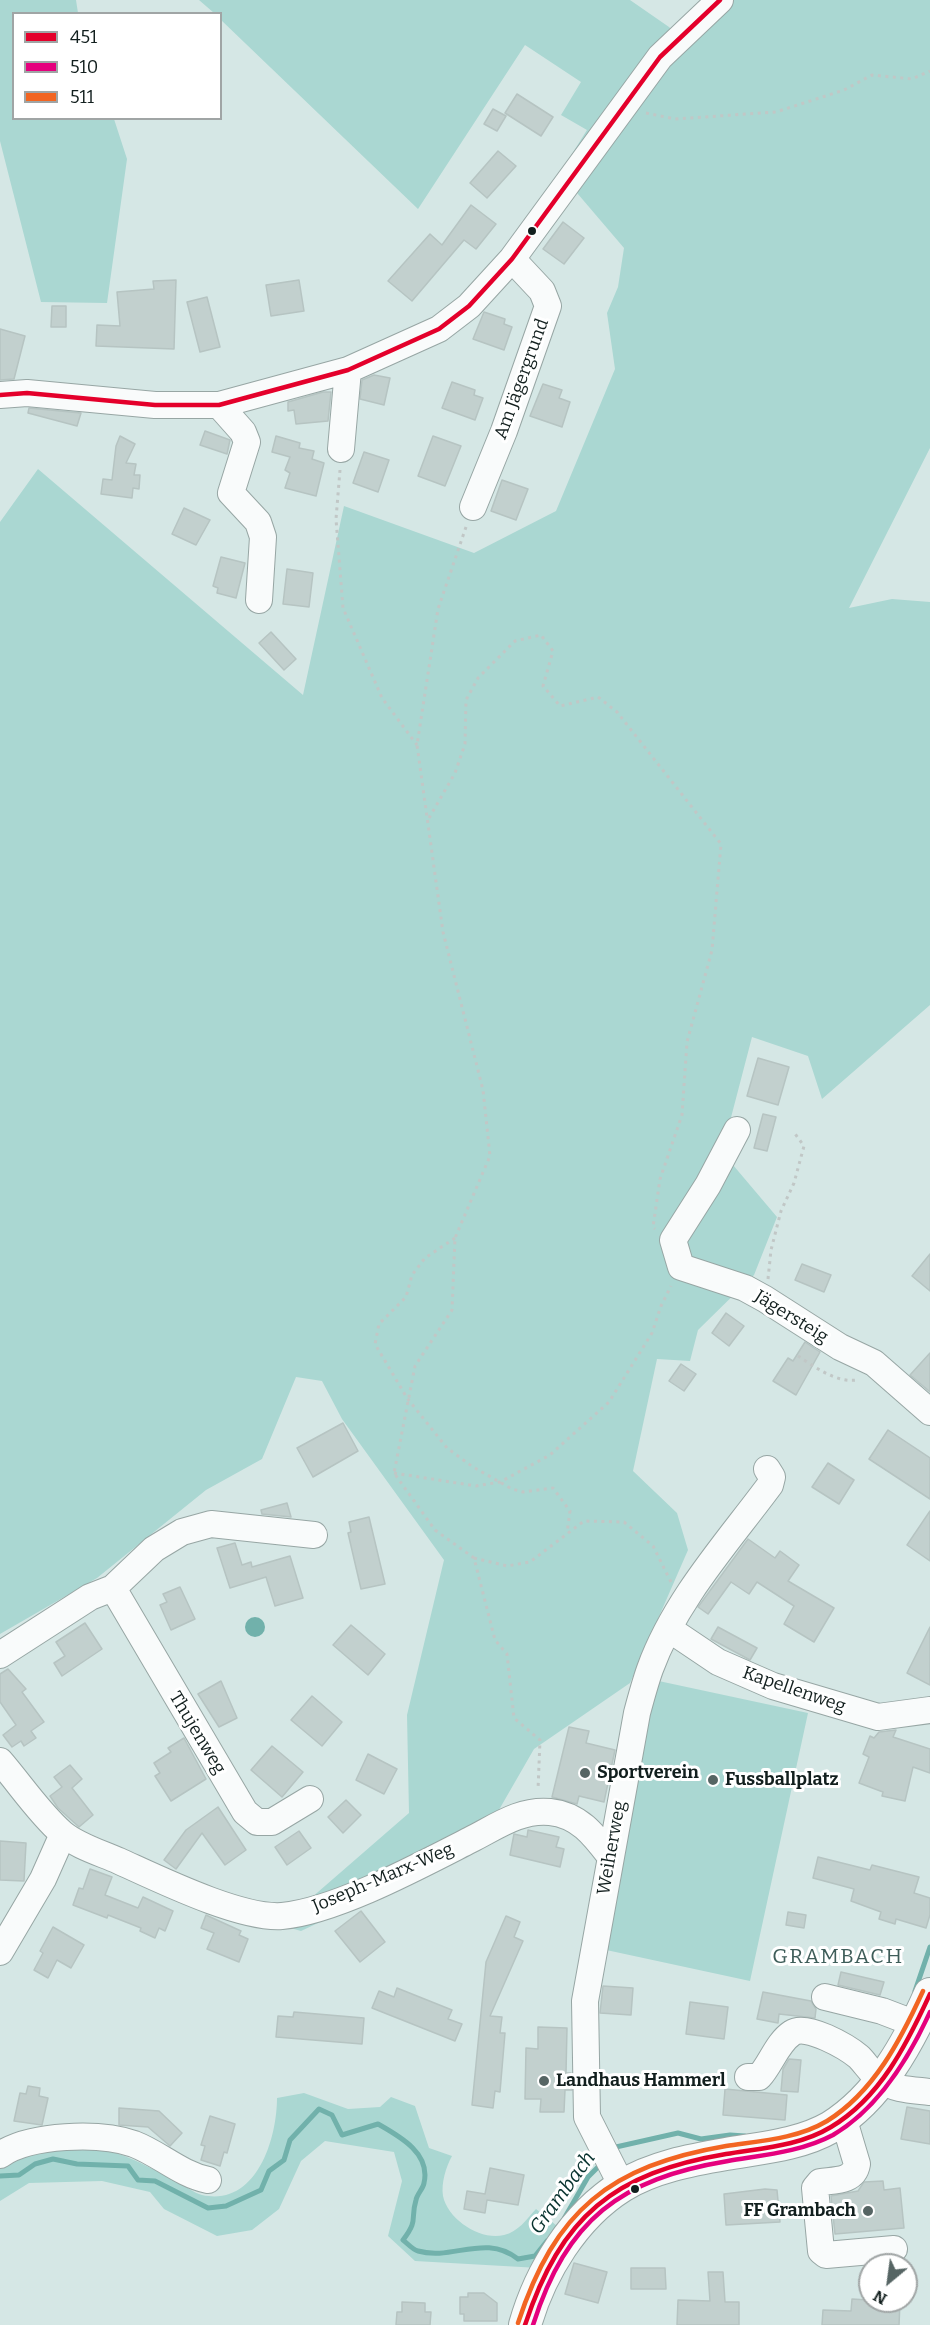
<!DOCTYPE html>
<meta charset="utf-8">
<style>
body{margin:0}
#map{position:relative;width:930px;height:2325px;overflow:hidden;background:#d5e7e5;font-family:Bitter,serif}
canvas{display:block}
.legend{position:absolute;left:12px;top:12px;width:210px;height:108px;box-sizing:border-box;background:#fff;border:2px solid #a0a5a5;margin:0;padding:8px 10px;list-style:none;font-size:18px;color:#121f1e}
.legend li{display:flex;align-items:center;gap:12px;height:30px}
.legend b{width:30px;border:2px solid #a0a5a5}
.north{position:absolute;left:858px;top:2253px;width:60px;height:60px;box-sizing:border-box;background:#fff;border:2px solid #a0a5a5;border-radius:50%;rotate:209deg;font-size:16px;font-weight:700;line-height:24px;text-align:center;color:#121f1e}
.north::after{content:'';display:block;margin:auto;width:21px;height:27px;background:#566564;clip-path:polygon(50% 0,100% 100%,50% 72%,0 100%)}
</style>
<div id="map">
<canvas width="930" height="2325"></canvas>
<ul class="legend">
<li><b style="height:8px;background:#e4002b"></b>451</li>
<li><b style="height:8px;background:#e5007d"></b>510</li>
<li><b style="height:8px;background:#f26522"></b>511</li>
</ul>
<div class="north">N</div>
</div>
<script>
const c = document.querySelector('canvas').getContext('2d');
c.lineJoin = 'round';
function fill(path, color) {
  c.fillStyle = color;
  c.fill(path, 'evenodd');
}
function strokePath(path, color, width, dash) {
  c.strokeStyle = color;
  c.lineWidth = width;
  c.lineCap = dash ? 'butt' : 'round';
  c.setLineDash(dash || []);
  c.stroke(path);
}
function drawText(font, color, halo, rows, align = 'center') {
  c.font = font + ' Bitter,serif';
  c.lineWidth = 6;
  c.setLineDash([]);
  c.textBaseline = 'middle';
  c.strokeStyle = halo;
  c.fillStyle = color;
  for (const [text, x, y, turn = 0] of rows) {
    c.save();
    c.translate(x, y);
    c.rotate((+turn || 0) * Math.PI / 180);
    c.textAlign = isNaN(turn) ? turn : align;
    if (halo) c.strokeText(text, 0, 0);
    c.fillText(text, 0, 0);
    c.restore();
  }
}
fill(new Path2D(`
 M 0,0 L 76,0 L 78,13 L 14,14 L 14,118 L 114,119 L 127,159 L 107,303 L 41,302 L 0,141 Z
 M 199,0 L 630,0 L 669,27 L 685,44 L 734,0 L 930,0 L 930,448 L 849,608 L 892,599 L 930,602 L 930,1005 L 822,1099 L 808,1056 L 752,1037 L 722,1152 L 777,1217 L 754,1275 L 698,1330 L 690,1361 L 657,1359 L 633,1471 L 677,1513 L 688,1550 L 630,1683 L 534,1749 L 477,1848 L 301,1931 L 280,1925 L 409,1813 L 407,1715 L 444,1560 L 342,1419 L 322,1381 L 296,1377 L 262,1459 L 206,1490 L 97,1578 L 0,1634 L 0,522 L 38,469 L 303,695 L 344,506 L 474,553 L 556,511 L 615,369 L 607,313 L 618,287 L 624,248 L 560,173 L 587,130 L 561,115 L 581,82 L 525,45 L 418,209 L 221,20 L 220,14 L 214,13 Z
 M 654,1680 L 808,1713 L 750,1981 L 597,1948 Z
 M 304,2093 L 348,2109 L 380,2107 L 391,2097 L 415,2106 L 429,2148 L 452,2156 C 446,2167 441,2183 443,2196 C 448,2220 481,2241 504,2235 C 518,2232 527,2219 536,2209 L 562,2230 L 539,2268 L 415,2261 L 388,2236 L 402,2181 L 394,2152 L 325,2141 L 301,2161 L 279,2209 L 252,2230 L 217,2236 L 164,2209 L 150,2192 L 102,2181 L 29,2183 L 0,2201 L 0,2164 C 34,2150 81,2140 116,2153 C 137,2160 158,2172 178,2182 C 185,2186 194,2193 202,2195 C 256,2207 277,2140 277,2098 Z`), '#aad7d2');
fill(new Path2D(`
 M245 1627a10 10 0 1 1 20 0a10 10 0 1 1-20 0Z`), '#71b1ab');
strokePath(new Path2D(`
 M 915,1991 L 930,1947
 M 612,2152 L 616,2147 L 678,2133 L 701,2139 L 730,2135 L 745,2136
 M 0,2176 L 19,2175 L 35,2164 L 53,2159 L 77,2164 L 128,2166 L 138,2180 L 155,2181 L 208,2208 L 226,2206 L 261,2190 L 269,2171 L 284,2160 L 290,2140 L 319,2109 L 332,2115 L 342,2135 L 378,2124 C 399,2136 431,2153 424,2183 C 423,2189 417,2194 416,2200 C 410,2220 419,2219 403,2240 C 407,2243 413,2250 418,2251 C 453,2261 485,2233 518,2259 L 535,2256 L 547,2241
 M 565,2217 L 588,2177 L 602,2163`), '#71b1ab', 5);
const building = new Path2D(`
 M 517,94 L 553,117 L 541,136 L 505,113 Z
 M 493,109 L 506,116 L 497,131 L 484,124 Z
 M 498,151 L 516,166 L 487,198 L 470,183 Z
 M 471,205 L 496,224 L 476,249 L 464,240 L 412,301 L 388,281 L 430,234 L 442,245 Z
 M 563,222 L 584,238 L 564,264 L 543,249 Z
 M 176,280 L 174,349 L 96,346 L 97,325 L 120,326 L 117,292 L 154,289 L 153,281 Z
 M 299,280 L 304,311 L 271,316 L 266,285 Z
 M 207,297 L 220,347 L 200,352 L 187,302 Z
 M 52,306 L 66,306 L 66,327 L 51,327 Z
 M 484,312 L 505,319 L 504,324 L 512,327 L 504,350 L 473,339 Z
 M 0,329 L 25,336 L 14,379 L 0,380 Z
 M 374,375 L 390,378 L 384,405 L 360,399 L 362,380 Z
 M 452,382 L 475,390 L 474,395 L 483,398 L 475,420 L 442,408 Z
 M 543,384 L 562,390 L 559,398 L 570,402 L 562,427 L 530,416 Z
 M 323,392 L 331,392 L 328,421 L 296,424 L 294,410 L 288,411 L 288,402 Z
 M 29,408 L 81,413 L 77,426 L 28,413 Z
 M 205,431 L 230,440 L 227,454 L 200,445 Z
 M 120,436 L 135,444 L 126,463 L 136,464 L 134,475 L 140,475 L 139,489 L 133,488 L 132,498 L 101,494 L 103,479 L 112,480 L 116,446 Z
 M 276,436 L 300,443 L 299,448 L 314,451 L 312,459 L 324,463 L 316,496 L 285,488 L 290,473 L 285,470 L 290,457 L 272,452 Z
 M 433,436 L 461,446 L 445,486 L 418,476 Z
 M 364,452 L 389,460 L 378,492 L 353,483 Z
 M 502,480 L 528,489 L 516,520 L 491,511 Z
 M 184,508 L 210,520 L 196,545 L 172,534 Z
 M 221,557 L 245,563 L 236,598 L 217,593 L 218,588 L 213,586 Z
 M 287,569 L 313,573 L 309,607 L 283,604 Z
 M 271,632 L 296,659 L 284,670 L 259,643 Z
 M 758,1058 L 789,1067 L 778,1105 L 747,1096 Z
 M 763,1114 L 776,1117 L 767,1151 L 754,1148 Z
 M 930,1254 L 930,1291 L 912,1276 Z
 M 802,1264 L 831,1275 L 824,1292 L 795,1280 Z
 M 726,1313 L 744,1326 L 729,1346 L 712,1333 Z
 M 805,1342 L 820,1352 L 796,1395 L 773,1381 L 788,1358 L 793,1361 Z
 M 930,1353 L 930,1392 L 910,1375 Z
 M 681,1364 L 696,1374 L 684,1391 L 669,1381 Z
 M 343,1423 L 358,1451 L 313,1477 L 297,1448 Z
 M 888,1430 L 930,1458 L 930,1499 L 869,1459 Z
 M 828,1463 L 854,1480 L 839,1504 L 812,1487 Z
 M 287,1503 L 291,1517 L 262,1514 L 261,1510 Z
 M 930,1511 L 930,1561 L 907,1545 Z
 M 369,1517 L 385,1584 L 361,1589 L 348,1533 L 351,1532 L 349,1522 Z
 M 748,1539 L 775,1558 L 780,1551 L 799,1565 L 788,1581 L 834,1608 L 814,1642 L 784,1624 L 794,1606 L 757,1582 L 749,1594 L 731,1582 L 708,1614 L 698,1607 Z
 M 235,1543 L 242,1565 L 251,1562 L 252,1567 L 290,1556 L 303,1598 L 275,1606 L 266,1577 L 230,1588 L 217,1548 Z
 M 180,1587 L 195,1619 L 171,1630 L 160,1605 L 167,1602 L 163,1594 Z
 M 85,1623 L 102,1649 L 62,1676 L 54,1663 L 65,1656 L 56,1642 Z
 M 351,1625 L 385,1654 L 368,1675 L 333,1645 Z
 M 718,1627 L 757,1648 L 750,1660 L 711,1639 Z
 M 930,1627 L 930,1685 L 907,1673 Z
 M 8,1669 L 26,1689 L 22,1692 L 44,1722 L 31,1731 L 36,1738 L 24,1746 L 21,1741 L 12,1747 L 3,1735 L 16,1725 L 0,1702 L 0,1674 Z
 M 221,1681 L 237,1718 L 219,1727 L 198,1694 Z
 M 312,1696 L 342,1722 L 322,1746 L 291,1720 Z
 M 569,1727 L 589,1731 L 586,1743 L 615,1750 L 604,1802 L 579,1796 L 577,1804 L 552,1797 Z
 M 896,1730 L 893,1737 L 930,1749 L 930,1773 L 913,1767 L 905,1801 L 882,1796 L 883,1792 L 859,1783 L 869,1757 L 863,1754 L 870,1736 L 874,1738 L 879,1732 Z
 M 184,1738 L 206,1779 L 171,1801 L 155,1776 L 160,1773 L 154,1763 L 171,1752 L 168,1748 Z
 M 272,1746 L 303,1772 L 282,1797 L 251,1770 Z
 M 368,1754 L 397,1769 L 384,1794 L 356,1780 Z
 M 70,1765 L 82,1779 L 72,1788 L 93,1815 L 79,1827 L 58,1808 L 50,1796 L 62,1787 L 54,1777 Z
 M 346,1800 L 361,1815 L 343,1833 L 328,1817 Z
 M 218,1807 L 246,1850 L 225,1865 L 202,1833 L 176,1869 L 164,1860 L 186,1830 Z
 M 528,1830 L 559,1837 L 556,1847 L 564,1849 L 560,1867 L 510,1855 L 514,1834 L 527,1837 Z
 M 299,1831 L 311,1848 L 287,1865 L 275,1847 Z
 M 0,1841 L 26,1843 L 24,1881 L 0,1880 Z
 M 818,1857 L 870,1870 L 872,1865 L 919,1877 L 914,1893 L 930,1898 L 930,1915 L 926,1928 L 896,1919 L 895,1924 L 879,1919 L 881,1912 L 851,1901 L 854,1889 L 813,1878 Z
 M 90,1869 L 112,1877 L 105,1895 L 138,1908 L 143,1897 L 173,1911 L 165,1931 L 159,1928 L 155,1938 L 140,1931 L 141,1928 L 108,1915 L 107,1918 L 73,1905 L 79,1888 L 83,1889 Z
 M 361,1911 L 385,1942 L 360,1962 L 335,1931 Z
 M 788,1912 L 806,1915 L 804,1928 L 786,1925 Z
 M 206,1915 L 241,1931 L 239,1935 L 248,1939 L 239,1962 L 207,1949 L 214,1933 L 201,1928 Z
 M 506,1916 L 520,1922 L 514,1937 L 523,1941 L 490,2016 L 502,2017 L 500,2033 L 505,2033 L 500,2092 L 495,2091 L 493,2108 L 472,2105 L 486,1962 Z
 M 53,1927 L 84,1945 L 71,1968 L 57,1960 L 48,1978 L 34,1970 L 43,1953 L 40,1951 Z
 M 841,1972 L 884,1982 L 880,1995 L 838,1985 Z
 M 603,1986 L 633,1988 L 631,2015 L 600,2013 Z
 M 397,1988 L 452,2010 L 448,2019 L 462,2024 L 455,2041 L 372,2008 L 379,1991 L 394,1997 Z
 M 763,1992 L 811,2001 L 816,2009 L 815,2018 L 779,2014 L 778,2023 L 757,2019 Z
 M 690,2002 L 728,2007 L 724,2039 L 686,2034 Z
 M 294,2012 L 364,2018 L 362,2044 L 276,2037 L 278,2016 L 293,2017 Z
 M 538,2027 L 567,2028 L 566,2073 L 571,2073 L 572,2090 L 565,2090 L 564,2112 L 540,2112 L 541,2099 L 525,2099 L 526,2048 L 538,2049 Z
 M 789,2059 L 801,2060 L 798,2092 L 781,2091 L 783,2069 Z
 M 28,2086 L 40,2088 L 39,2096 L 48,2098 L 42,2125 L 14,2121 L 20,2093 L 26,2094 Z
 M 725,2089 L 787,2095 L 785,2120 L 723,2115 Z
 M 907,2107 L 930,2111 L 930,2144 L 901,2139 Z
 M 119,2108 L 159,2111 L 182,2133 L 170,2146 L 148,2127 L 119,2125 Z
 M 210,2116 L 235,2124 L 227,2153 L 224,2152 L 220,2166 L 201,2160 L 205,2146 L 201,2145 Z
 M 490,2168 L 524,2175 L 518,2205 L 487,2200 L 485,2213 L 464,2209 L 467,2191 L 485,2194 Z
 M 883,2181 L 884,2190 L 900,2188 L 904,2228 L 835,2234 L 831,2196 L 858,2191 L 864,2182 Z
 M 765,2189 L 777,2190 L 780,2222 L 726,2225 L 724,2194 Z
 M 574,2263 L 607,2272 L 598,2303 L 565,2294 Z
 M 631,2268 L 665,2268 L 666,2289 L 631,2289 Z
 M 708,2272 L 723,2272 L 725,2302 L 739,2302 L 739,2325 L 677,2325 L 678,2300 L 710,2301 Z
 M 468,2293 L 484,2293 L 497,2303 L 497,2321 L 464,2321 L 464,2314 L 460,2314 L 460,2297 L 468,2297 Z
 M 852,2299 L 900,2302 L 899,2325 L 822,2325 L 823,2310 L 851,2311 Z
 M 402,2302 L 425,2303 L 425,2312 L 431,2312 L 430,2325 L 396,2325 L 397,2312 L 402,2312 Z`);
fill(building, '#c2d0ce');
strokePath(building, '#b6c4c2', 1.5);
const minor = new Path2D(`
 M 0,395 L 27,393 L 155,405 L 219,405 L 348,370 L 439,329 L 469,306 L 512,259 L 660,57 L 720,0
 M 219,405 L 243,432 L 247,442 L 231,493 L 258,522 L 263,537 L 259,600
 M 341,449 L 348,370
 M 473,507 L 504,431 L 548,306 L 542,291 L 512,259
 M 737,1130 L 708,1185 L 673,1240 L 681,1267 L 745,1288 L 765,1299 L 840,1347 L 874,1363 L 930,1412
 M 113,1588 L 245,1812 L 257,1822 L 272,1822 L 310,1799
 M 669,1629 L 718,1662 L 773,1686 L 878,1717 L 930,1710
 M 0,1655 L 90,1597 L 113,1588 L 154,1549 L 182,1532 L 211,1524 L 314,1535
 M 0,1761 C 20,1784 39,1813 62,1833 C 77,1846 101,1853 119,1861 C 159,1879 240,1919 282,1916 C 336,1911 421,1865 470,1840 C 496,1827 520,1809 550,1812 C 579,1815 594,1835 610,1856
 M 0,1952 L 43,1879 L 63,1834
 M 825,1997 L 882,2011 L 916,2024
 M 748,2077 L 759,2077 C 771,2064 777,2043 792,2033 C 806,2023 847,2047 859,2057 C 866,2064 872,2075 881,2080 C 894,2090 914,2090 930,2092
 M 843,2117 L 857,2164 C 854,2182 834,2180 820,2182 L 815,2188 L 821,2251 L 826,2255 L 894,2249
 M 0,2155 C 30,2134 100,2132 134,2144 C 160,2154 180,2174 208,2180
 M 622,2186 L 587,2117 L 585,2001 L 637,1713 C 641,1698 645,1683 650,1669 C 675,1600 727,1543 770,1485 L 772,1477 L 767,1469`);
const major = new Path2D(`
 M 525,2325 C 540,2272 574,2216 622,2186 C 653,2167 691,2160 726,2154 C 761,2148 800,2145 831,2127 C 879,2097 908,2044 930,1994`);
strokePath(minor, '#97a6a4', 28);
strokePath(major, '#97a6a4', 34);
strokePath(new Path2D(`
 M 646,113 L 675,119 L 776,112 L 844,90 L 872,75 L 912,79 L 930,71
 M 340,470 L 336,519 L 343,608 L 382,698 L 417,745
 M 466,527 L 438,609 L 417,745 L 443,932 L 483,1090 L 490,1156 L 455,1238 L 452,1310 L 415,1366 L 394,1473 L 435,1530 L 474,1558 L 495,1640 L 507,1654 L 514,1718 L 540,1740 L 538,1790
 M 429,818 L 455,773 L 465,744 L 466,700 L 478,678 L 515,641 L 541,635 L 553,651 L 543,686 L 560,706 L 598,697 L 617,712 L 721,844 L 712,950 L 687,1042 L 682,1115 L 660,1179 L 653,1227 L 655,1229
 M 455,1238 L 425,1258 L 412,1275 L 406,1297 L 379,1324 L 375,1344 L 407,1398 L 447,1448 L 473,1467 L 512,1489 L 523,1492 L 553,1488 L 570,1511 L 567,1533
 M 768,1279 L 771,1250 L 781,1211 L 794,1183 L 804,1146 L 793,1131
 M 798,1356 C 815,1367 836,1383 857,1380
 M 394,1473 L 476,1486 L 500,1482 L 550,1455 L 609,1402 L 652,1333 L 661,1306 L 671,1286
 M 474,1558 L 507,1566 L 530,1562 L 584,1521 L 624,1522 L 653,1546 L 672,1584`), '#c1c7c6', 3, [3, 4.5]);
strokePath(minor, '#f9fbfb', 26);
strokePath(major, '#f9fbfb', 32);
strokePath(new Path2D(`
 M 0,395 L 27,393 L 155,405 L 219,405 L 348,370 L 439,329 L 469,306 L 512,259 L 660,57 L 720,0
 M 525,2325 C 561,2216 614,2173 726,2154 C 761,2148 800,2146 831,2127 C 880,2098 907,2044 930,1994`), '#e4002b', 4.5);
strokePath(new Path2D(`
 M 533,2325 C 567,2219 620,2179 728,2161 C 763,2155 801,2152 833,2135 C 878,2109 909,2058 930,2012`), '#e5007d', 4.5);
strokePath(new Path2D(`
 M 518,2323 C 555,2210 610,2166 726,2146 C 759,2141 797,2139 827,2121 C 874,2092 901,2039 923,1991`), '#f26522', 4.5);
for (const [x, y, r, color] of [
 [532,231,5,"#121f1e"],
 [585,1773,6,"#566564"],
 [713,1780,6,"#566564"],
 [544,2081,6,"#566564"],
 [635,2189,5,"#121f1e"],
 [868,2211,6,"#566564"]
]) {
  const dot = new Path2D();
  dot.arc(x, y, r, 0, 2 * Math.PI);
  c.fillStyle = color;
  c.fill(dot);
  strokePath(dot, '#fff', 2);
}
drawText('18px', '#121f1e', '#fff', [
 ["Am Jägergrund",522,379,-70],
 ["Jägersteig",791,1317,32],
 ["Kapellenweg",794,1690,19],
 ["Thujenweg",197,1733,59],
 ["Weiherweg",612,1848,-80],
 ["Joseph-Marx-Weg",383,1878,-23]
]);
drawText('bold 18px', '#121f1e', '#fff', [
 ["Sportverein",597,1773],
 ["Fussballplatz",725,1780],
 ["Landhaus Hammerl",556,2081],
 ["FF Grambach",856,2211,"right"]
], 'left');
drawText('italic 20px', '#06312d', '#fff', [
 ["Grambach",563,2193,-54]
]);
c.letterSpacing = '1.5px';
drawText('21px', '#3e5d59', '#fff', [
 ["GRAMBACH",838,1957]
]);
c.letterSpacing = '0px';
</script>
